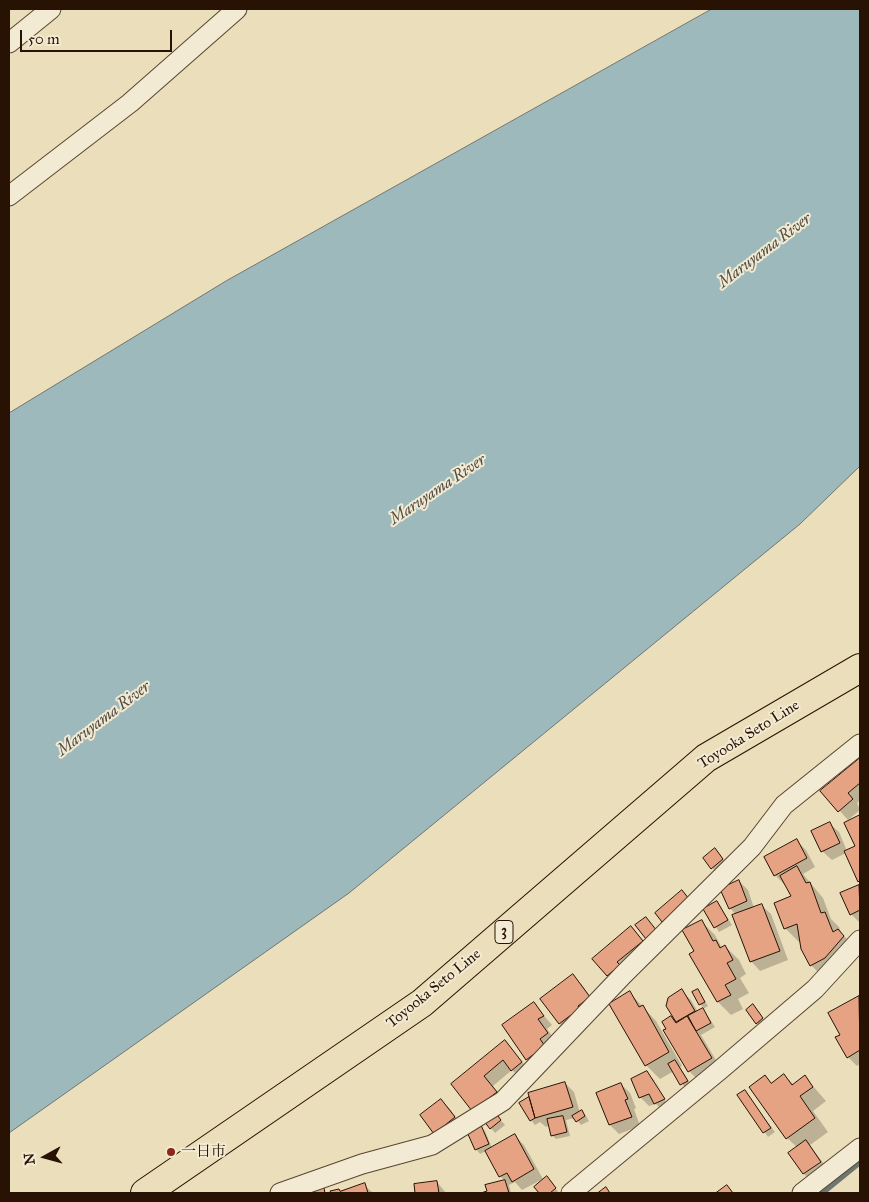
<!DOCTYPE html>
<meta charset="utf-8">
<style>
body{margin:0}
#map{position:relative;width:869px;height:1202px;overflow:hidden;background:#ebdeba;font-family:"IM FELL Great Primer",serif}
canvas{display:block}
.frame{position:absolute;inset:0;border:10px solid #271204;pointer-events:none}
.north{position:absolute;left:20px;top:1132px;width:50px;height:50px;-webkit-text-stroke:4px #f2ead2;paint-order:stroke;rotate:263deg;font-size:14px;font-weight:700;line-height:20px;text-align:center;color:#271204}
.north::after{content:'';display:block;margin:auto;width:18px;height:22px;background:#271204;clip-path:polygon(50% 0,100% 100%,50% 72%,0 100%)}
.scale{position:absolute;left:20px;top:30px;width:152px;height:22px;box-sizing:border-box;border:2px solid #271204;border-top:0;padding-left:6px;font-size:15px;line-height:18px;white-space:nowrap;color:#271204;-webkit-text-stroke:4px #f2ead2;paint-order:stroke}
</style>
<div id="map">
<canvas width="869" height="1202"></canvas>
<div class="frame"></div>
<div class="north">N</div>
<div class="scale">50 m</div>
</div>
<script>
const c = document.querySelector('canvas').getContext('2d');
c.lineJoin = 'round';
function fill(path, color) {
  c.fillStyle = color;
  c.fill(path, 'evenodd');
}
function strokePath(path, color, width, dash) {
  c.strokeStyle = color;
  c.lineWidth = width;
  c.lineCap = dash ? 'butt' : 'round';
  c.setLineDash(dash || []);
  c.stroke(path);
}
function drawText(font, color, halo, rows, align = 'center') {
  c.font = font + ' "IM FELL Great Primer","Noto Serif JP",serif';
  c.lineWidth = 4;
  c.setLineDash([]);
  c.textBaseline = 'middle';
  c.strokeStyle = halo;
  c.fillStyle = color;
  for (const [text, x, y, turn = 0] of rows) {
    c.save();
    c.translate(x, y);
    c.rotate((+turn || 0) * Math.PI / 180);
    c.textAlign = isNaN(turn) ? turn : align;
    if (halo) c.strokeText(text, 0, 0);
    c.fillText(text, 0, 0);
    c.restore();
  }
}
const water = new Path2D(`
 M 712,9 L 860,9 L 860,466 L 800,524 L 349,893 L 9,1133 L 9,413 L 226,281 Z`);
fill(water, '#9eb9bb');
strokePath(water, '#6e7672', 1);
fill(new Path2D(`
 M 860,760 L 860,800 L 857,803 L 860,810 L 848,820 L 822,791 Z
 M 860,816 L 860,883 L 846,853 L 832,860 L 822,851 L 829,823 L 839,832 L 847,851 L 856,846 L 845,823 Z
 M 797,841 L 806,850 L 815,867 L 803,874 L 823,898 L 831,919 L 839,927 L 842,934 L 852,944 L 825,979 L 811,965 L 801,941 L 799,942 L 785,928 L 792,896 L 786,884 L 784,884 L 775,875 L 766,858 Z
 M 719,854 L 727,864 L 716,872 L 704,858 Z
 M 739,881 L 748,890 L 754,908 L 761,905 L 771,914 L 788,960 L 760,971 L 751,961 L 736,915 L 730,908 Z
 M 859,886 L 860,888 L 860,923 L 851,914 Z
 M 717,902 L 732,925 L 719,932 L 705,909 Z
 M 701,921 L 715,935 L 722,948 L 725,946 L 739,960 L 746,974 L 740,978 L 749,993 L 738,999 L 743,1009 L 731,1015 L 718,1002 L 695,952 Z
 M 631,928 L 651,950 L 617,985 L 594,959 Z
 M 573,976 L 582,985 L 598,1007 L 569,1033 L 560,1024 L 542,999 Z
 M 698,990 L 708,1006 L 703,1009 L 715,1027 L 701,1035 L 720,1067 L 698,1080 L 689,1071 L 664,1023 L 674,1016 L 682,991 L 691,1000 L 698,1012 L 704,1008 L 700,1004 Z
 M 630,993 L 656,1021 L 682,1066 L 680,1067 L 691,1085 L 685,1088 L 674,1071 L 660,1079 L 646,1065 Z
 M 859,997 L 860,1064 L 857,1066 L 848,1057 L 842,1035 L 830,1014 Z
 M 534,1004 L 552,1025 L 547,1029 L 557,1043 L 536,1068 L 527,1059 Z
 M 757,1010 L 766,1023 L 761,1027 L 757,1023 Z
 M 505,1042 L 530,1071 L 521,1079 L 512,1070 L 493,1086 L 505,1101 L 482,1120 L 452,1085 Z
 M 647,1073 L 656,1082 L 673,1109 L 664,1112 L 656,1104 L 649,1106 L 640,1097 ZM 652,1081 L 655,1081 L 670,1104 L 668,1105 Z
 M 784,1075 L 794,1085 L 805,1077 L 826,1101 L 813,1111 L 828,1132 L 810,1145 L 829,1171 L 813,1183 L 804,1174 L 790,1153 L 798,1148 L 787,1138 L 765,1077 L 772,1084 Z
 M 565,1083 L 574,1092 L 580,1113 L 581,1112 L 586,1116 L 589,1121 L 581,1125 L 575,1118 L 566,1120 L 570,1136 L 556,1139 L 552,1135 L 550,1125 L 546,1127 L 540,1122 L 535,1125 L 531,1120 L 529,1099 L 532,1102 Z
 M 621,1084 L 630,1093 L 636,1108 L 634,1109 L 640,1126 L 619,1134 L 610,1125 L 598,1093 Z
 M 745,1092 L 775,1132 L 768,1137 L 739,1096 Z
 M 441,1100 L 450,1109 L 463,1127 L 435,1133 Z
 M 499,1118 L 505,1125 L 495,1133 L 486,1122 Z
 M 480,1127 L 485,1131 L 492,1148 L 515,1136 L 524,1145 L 543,1179 L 522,1190 L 515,1182 L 509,1185 L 511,1193 L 482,1193 L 488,1192 L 505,1181 L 500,1176 L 486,1151 L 480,1154 L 476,1149 Z
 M 437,1182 L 446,1193 L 416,1193 L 415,1185 Z
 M 551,1182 L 559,1193 L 541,1193 L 536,1187 Z
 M 364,1185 L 373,1193 L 332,1192 L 341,1192 Z`), '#0003');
strokePath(new Path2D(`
 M 822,1193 L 860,1162`), '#6e7672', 6);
const building = new Path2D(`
 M 860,758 L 860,783 L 848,793 L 853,799 L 838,812 L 820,791 Z
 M 860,815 L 860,880 L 858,882 L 844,851 L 855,846 L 844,823 Z
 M 830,822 L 840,843 L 821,852 L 811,831 Z
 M 797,839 L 807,858 L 774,876 L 764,857 Z
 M 715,848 L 723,859 L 711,869 L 703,858 Z
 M 797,866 L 806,883 L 810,882 L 821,913 L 825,912 L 833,932 L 838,929 L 844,936 L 825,958 L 810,966 L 801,949 L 797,924 L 784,929 L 774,903 L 791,896 L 780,876 Z
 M 739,880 L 747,901 L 729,909 L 720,889 Z
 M 859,885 L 860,910 L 850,915 L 840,893 Z
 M 682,890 L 689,899 L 662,922 L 655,913 Z
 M 717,901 L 728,920 L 714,928 L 703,909 Z
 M 762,904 L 780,951 L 750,962 L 732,915 Z
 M 646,917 L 657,931 L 646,939 L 635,925 Z
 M 702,920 L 713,941 L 716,940 L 720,948 L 725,945 L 733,960 L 727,963 L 736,979 L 725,985 L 731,995 L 717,1002 L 689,954 L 694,951 L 682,930 Z
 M 631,926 L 643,941 L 617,962 L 620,965 L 607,976 L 592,959 Z
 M 573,974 L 590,997 L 578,1006 L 579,1009 L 559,1024 L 540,999 Z
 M 682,989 L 695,1011 L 676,1022 L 666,1006 L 668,998 Z
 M 698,989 L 705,1002 L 699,1005 L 692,992 Z
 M 630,991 L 639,1007 L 643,1005 L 669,1052 L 645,1066 L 609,1004 Z
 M 859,996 L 860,1050 L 847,1058 L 835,1037 L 840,1035 L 828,1013 Z
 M 534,1002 L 544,1016 L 538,1019 L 548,1033 L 540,1039 L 545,1046 L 526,1060 L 502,1025 Z
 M 753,1004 L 763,1018 L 756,1024 L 746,1010 Z
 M 703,1008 L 711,1023 L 696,1031 L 688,1016 Z
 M 671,1016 L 676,1023 L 687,1016 L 712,1058 L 688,1072 L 663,1030 L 666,1029 L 662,1022 Z
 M 505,1040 L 522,1062 L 511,1071 L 503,1060 L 484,1076 L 497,1092 L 472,1111 L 451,1084 Z
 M 675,1060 L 688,1081 L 680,1085 L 668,1064 Z
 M 647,1071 L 665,1099 L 654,1104 L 649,1094 L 639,1098 L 631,1079 Z
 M 784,1074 L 792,1085 L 805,1075 L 813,1087 L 800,1096 L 815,1118 L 786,1139 L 749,1087 L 765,1075 L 771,1083 Z
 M 565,1082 L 573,1107 L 535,1118 L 528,1093 Z
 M 621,1083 L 628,1099 L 625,1100 L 632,1117 L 609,1125 L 596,1093 Z
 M 745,1090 L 771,1128 L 763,1133 L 737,1095 Z
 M 529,1097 L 535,1118 L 530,1121 L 519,1103 Z
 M 441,1099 L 455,1117 L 434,1134 L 420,1115 Z
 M 582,1110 L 585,1116 L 576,1122 L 572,1116 Z
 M 495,1112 L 501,1120 L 490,1129 L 484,1121 Z
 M 563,1116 L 567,1132 L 551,1136 L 547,1119 Z
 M 481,1125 L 489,1144 L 475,1150 L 467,1132 Z
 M 515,1134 L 534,1169 L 512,1182 L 507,1173 L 499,1177 L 485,1151 Z
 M 806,1140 L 821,1162 L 803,1174 L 788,1153 Z
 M 547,1176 L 556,1188 L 550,1193 L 539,1193 L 534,1187 Z
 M 505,1180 L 509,1193 L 481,1193 L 487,1191 L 485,1185 Z
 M 437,1181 L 439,1193 L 415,1193 L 414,1184 Z
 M 365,1183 L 368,1193 L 331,1193 L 330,1191 L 339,1189 L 340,1191 Z
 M 727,1185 L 733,1193 L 716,1193 Z
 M 606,1187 L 610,1193 L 598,1193 Z
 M 324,1188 L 325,1193 L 305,1193 Z`);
fill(building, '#e6a383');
strokePath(building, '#271204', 1);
const street = new Path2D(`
 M 9,43 L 51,9
 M 9,196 L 130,103 L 237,9
 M 280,1193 L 362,1164 L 432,1145 L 503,1101 L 623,975 L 752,847 L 784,805 L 860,744
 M 571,1193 L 720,1070 L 815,989 L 860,940
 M 802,1193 L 860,1148`);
const primary = new Path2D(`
 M 145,1193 L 422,1003 L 706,758 L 860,668`);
strokePath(street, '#584532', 21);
strokePath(primary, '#271204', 30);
strokePath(street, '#f2ead2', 19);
strokePath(primary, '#ebdeba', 28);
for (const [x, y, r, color] of [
 [171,1152,5,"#8f2418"]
]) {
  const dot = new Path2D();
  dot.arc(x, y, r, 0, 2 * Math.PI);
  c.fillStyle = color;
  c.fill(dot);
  strokePath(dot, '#f2ead2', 2);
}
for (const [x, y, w] of [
 [504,932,18]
]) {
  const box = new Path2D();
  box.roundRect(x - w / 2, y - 11.5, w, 23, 4);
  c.fillStyle = '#f2ead2';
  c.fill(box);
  strokePath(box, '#271204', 1);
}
drawText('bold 14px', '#271204', null, [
 ["3",504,932]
]);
drawText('15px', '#271204', '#f2ead2', [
 ["Toyooka Seto Line",749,735,-32],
 ["Toyooka Seto Line",434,989,-39]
]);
drawText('15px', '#271204', '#f2ead2', [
 ["一日市",181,1152]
], 'left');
drawText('italic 16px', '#514c44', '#f2ead2', [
 ["Maruyama River",765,251,-37],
 ["Maruyama River",438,490,-34],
 ["Maruyama River",104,719,-37]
]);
</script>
